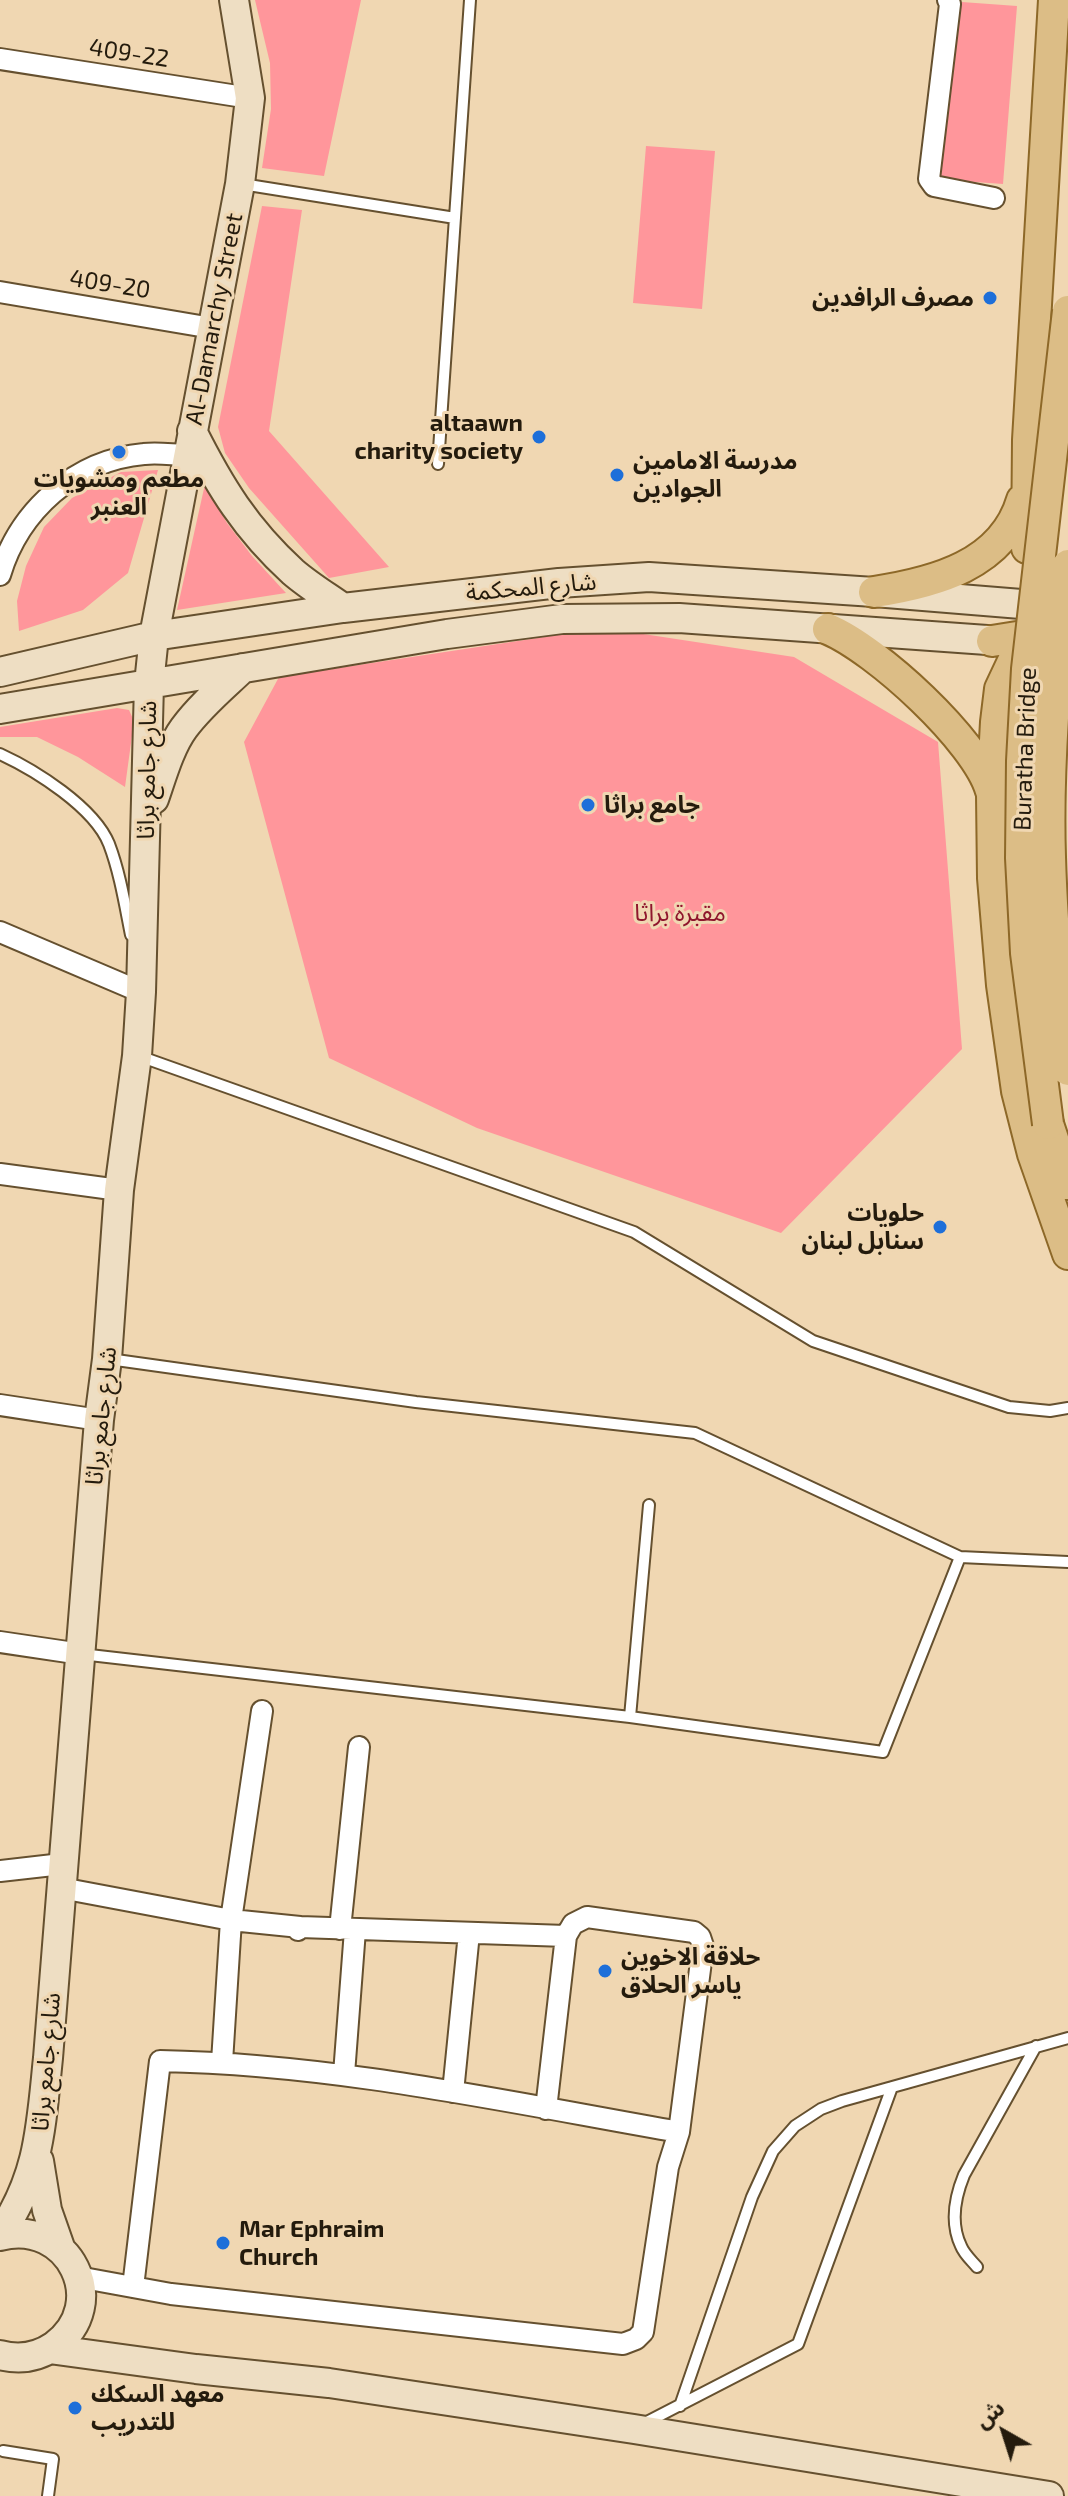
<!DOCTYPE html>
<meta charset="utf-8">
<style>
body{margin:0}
#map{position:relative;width:1068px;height:2496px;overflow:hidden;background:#f0d7b2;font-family:"Exo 2","Noto Sans Arabic",sans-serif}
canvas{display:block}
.north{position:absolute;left:964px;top:2392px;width:80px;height:80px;-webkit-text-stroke:6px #f0d7b2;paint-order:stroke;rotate:321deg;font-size:22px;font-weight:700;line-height:32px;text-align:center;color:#241b0d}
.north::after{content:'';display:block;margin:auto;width:28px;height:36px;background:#241b0d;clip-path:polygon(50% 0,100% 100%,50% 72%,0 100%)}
</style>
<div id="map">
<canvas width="1068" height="2496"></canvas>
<div class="north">ش</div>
</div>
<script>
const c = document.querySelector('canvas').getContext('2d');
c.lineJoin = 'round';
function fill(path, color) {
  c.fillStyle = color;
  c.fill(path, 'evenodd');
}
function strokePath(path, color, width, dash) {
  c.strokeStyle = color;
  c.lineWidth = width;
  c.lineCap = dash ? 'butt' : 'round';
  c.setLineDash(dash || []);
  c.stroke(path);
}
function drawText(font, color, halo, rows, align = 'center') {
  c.font = font + ' "Exo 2","Noto Sans Arabic",sans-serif';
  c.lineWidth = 6;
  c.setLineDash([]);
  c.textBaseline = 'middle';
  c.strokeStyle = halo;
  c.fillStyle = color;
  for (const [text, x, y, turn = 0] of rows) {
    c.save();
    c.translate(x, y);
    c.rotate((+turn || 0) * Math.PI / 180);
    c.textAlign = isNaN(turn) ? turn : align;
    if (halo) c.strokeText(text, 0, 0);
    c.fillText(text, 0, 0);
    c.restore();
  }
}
fill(new Path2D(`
 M 255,0 L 361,0 L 324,176 L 262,168 L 271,109 L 270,63 Z
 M 948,1 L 1017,6 L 1003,184 L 934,179 Z
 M 646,146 L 715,151 L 702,309 L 633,303 Z
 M 262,206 L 302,210 L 269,431 L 389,567 L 329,578 L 249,488 L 225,453 L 218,427 Z
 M 158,470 L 128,573 L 83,610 L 19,631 L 17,601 L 26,566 L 44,527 L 72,498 L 121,472 Z
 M 205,484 L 227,523 L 252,556 L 286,593 L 177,610 Z
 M 604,628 L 794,657 L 938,742 L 962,1049 L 781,1233 L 477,1128 L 329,1058 L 244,742 L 279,677 Z
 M 117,708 L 129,710 L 134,721 L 125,787 L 78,757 L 37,737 L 0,737 L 0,727 Z`), '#ff969b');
const lane = new Path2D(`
 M 242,184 L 455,218
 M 438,464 L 470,0
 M 0,754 C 35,770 94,807 109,844 C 120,873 125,905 131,935
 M 139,1056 L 634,1232 L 813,1341 L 1009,1407 L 1050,1411 L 1068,1408
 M 109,1359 L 416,1402 L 695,1433 L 960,1557 L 1068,1562
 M 81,1654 L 630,1717 L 883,1752 L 960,1557
 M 630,1717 L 649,1505
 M 977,2267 C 972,2261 964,2254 961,2246 C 950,2223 955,2197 964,2175 L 1036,2046
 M 680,2406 L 752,2197 L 773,2151 L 795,2126 L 821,2109 L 842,2101 L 1068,2038
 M 645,2423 L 798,2344 L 892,2087
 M 3,2451 L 53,2459 L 48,2496`);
const street = new Path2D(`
 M 948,0 L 950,4 L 929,179 L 934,186 L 994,198
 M 0,59 L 250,98
 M 0,292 L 212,328
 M 0,575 C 19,511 75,460 144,454 C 158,452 174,455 188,455
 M 0,932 L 141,992
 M 0,1174 L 119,1190
 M 0,1405 L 99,1420
 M 0,1642 L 81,1654
 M 0,1871 L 62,1864
 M 61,1888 L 231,1920 L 300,1927 L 298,1930
 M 300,1927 L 566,1936
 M 340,1929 L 359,1747
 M 222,2062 L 231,1920 L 262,1711
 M 344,2074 L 355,1930
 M 453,2092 L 469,1933
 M 78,2277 L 171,2294 L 623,2344 L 636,2339 L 643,2332 L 668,2167 L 679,2132 L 703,1946 L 700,1937 L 694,1932 L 587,1917 L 573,1924 L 566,1936 L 546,2109
 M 133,2287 L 160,2061 C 335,2064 507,2102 679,2132`);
const secondary = new Path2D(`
 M 192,431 C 220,487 246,529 293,572 C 308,585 326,596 343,608
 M 0,672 L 154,636 L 343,608 L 559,583 L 649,577 L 874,592 L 1058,607
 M 0,709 L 447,634 L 562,619 L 679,618 L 1015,642
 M 154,799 C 162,776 170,747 184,728 C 201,705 223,687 243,668
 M 39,2161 L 47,2210 L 61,2250
 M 0,2234 C 40,2176 41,2125 48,2058 L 99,1420 L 107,1359 L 119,1190 L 137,1056 L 141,992 L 149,684 L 154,636 L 240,184 L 250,98 L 234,0
 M 0,2236 C 69,2218 112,2304 54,2346 C 38,2357 19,2360 0,2355
 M 49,2349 L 196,2369 L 329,2383 L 634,2429 L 1049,2496`);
const primary = new Path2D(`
 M 1027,548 L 1028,440 L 1054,0
 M 874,592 C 934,583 1003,565 1022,500
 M 828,629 C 876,649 977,741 991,791
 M 992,641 L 1017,637
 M 1016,655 L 1000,689 L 996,722 L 992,795 L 993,878 L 1002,985 L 1017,1091 L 1033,1154 L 1068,1254
 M 1048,1124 L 1068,1184`);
strokePath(lane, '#65502f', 14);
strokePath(street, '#65502f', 24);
strokePath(secondary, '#65502f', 32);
strokePath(primary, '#8d6828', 34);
strokePath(lane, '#fff', 10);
strokePath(street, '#fff', 20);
strokePath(secondary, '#eedec3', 28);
strokePath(primary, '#dcbd86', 30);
const primaryBridge = new Path2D(`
 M 1068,565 C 1056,660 1047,762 1050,857 C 1052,929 1059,999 1068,1070
 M 1048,1124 L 1026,953 L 1021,858 L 1022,761 L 1027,669 L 1068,311`);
strokePath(primaryBridge, '#8d6828', 34, []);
strokePath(primaryBridge, '#dcbd86', 30);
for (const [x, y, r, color] of [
 [990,298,8,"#1e6fd9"],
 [539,437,8,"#1e6fd9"],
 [119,452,8,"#1e6fd9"],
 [617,475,8,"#1e6fd9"],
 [588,805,8,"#1e6fd9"],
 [940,1227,8,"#1e6fd9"],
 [605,1971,8,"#1e6fd9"],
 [223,2243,8,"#1e6fd9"],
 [75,2408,8,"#1e6fd9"]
]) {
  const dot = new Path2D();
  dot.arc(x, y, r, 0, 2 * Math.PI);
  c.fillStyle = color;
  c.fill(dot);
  strokePath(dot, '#f0d7b2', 3);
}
drawText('24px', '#241b0d', '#f0d7b2', [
 ["409-22",129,53,9],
 ["409-20",110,284,9],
 ["Al-Damarchy Street",214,319,-79],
 ["شارع المحكمة",531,587,-5],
 ["Buratha Bridge",1025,749,-88],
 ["شارع جامع براثا",147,770,-89],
 ["شارع جامع براثا",101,1416,-84],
 ["شارع جامع براثا",46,2062,-85]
]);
drawText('bold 24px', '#241b0d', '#f0d7b2', [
 ["مصرف الرافدين",974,298,"right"],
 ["altaawn",523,423,"right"],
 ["charity society",523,451,"right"],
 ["مدرسة الامامين",633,461],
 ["الجوادين",633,489],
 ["مطعم ومشويات",119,479,"center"],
 ["العنبر",119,507,"center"],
 ["جامع براثا",604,805],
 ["حلويات",924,1213,"right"],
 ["سنابل لبنان",924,1241,"right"],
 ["حلاقة الاخوين",621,1957],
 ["ياسر الحلاق",621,1985],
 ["Mar Ephraim",239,2229],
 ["Church",239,2257],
 ["معهد السكك",91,2394],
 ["للتدريب",91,2422]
], 'left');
drawText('24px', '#8f162d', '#f0d7b2', [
 ["مقبرة براثا",680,913]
]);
</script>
